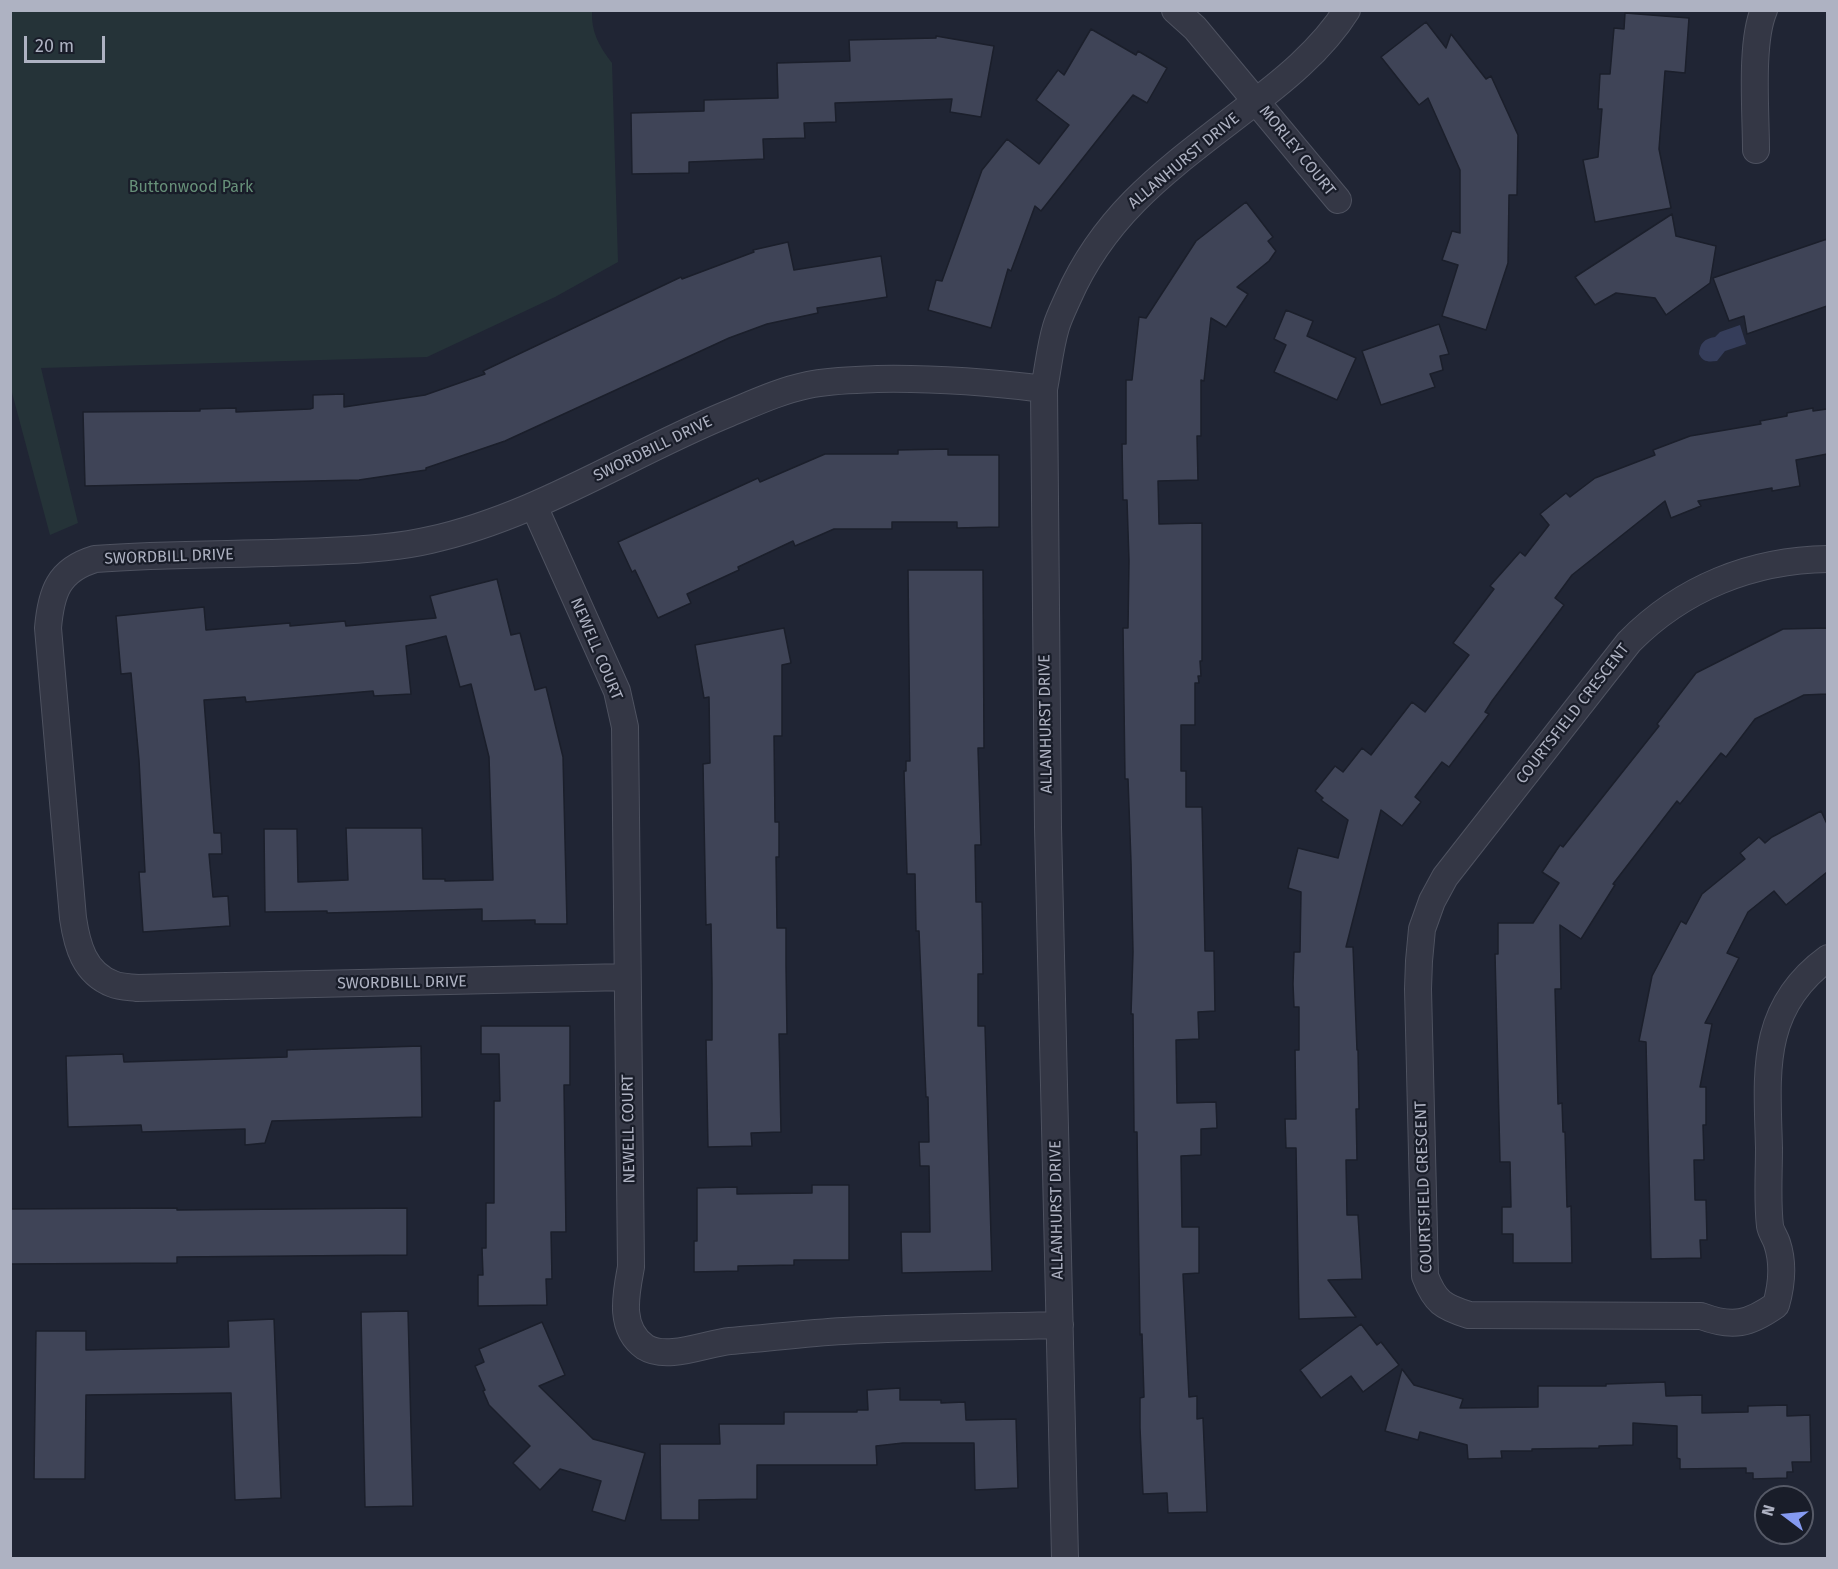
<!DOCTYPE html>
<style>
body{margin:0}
#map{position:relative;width:1838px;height:1569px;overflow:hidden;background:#202534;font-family:"Fira Sans",sans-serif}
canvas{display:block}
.frame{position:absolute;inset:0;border:12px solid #aeb2c2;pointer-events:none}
.north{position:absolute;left:1754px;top:1485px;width:60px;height:60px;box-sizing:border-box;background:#191d29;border:2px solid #555966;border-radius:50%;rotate:286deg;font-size:16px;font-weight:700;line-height:24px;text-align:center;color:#aeb2c2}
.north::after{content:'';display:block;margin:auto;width:21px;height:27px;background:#859af0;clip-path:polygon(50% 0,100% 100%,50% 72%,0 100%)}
.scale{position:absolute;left:24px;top:36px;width:81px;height:27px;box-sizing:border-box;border:3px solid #aeb2c2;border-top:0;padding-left:8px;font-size:18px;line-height:21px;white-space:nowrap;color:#aeb2c2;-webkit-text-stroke:4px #191d29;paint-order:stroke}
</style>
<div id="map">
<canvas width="1838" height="1569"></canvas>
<div class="frame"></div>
<div class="north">N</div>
<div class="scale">20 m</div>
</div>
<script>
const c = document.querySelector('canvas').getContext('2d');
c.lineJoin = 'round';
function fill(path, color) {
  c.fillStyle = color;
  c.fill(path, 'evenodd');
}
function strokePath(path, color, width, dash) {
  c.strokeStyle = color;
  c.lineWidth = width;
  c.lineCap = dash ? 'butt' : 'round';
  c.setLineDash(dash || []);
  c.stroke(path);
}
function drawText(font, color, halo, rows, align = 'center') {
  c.font = font + ' "Fira Sans",sans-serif';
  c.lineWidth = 4.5;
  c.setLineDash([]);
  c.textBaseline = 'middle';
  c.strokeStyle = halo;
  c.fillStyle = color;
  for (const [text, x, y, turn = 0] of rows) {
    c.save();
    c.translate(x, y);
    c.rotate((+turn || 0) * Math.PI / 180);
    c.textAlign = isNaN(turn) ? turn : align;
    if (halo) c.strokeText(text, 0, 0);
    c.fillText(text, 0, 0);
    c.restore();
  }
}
fill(new Path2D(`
 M 10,11 L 592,11 C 591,32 599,46 612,63 L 618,262 L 555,297 L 427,357 L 41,368 L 78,523 L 50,535 L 11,389 Z`), '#253338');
fill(new Path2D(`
 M 1740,325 L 1746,344 L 1725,351 L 1717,361 C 1708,362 1703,362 1699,354 C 1700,343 1704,339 1715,337 L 1720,332 Z`), '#353d5a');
const building = new Path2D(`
 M 1625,13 L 1689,18 L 1685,73 L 1665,71 L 1659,149 L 1671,208 L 1595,222 L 1583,160 L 1598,157 L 1602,109 L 1598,109 L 1600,74 L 1610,74 L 1614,28 L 1624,29 Z
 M 1426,22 L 1446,48 L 1451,34 L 1486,79 L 1491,76 L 1518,135 L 1517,195 L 1509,195 L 1508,263 L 1486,330 L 1442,316 L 1458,265 L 1442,260 L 1452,231 L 1460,233 L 1460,170 L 1428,98 L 1419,105 L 1381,57 Z
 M 1091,29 L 1136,55 L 1138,51 L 1167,68 L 1147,103 L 1133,95 L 1041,211 L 1035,206 L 1011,271 L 1008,269 L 991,328 L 928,310 L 936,280 L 942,281 L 982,170 L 1007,139 L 1039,164 L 1069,125 L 1036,100 L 1058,70 L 1064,75 Z
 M 936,36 L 994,46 L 981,117 L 950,112 L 952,99 L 835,103 L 836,122 L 804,123 L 805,138 L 763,139 L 764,159 L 689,162 L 689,173 L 632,174 L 631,113 L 704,111 L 704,100 L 778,98 L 777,63 L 850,61 L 849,40 L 936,38 Z
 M 1246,202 L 1273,237 L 1268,241 L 1276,251 L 1269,261 L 1237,287 L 1248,294 L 1226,327 L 1211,318 L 1204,381 L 1201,380 L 1201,436 L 1197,436 L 1198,480 L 1158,481 L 1159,524 L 1202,523 L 1202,661 L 1200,661 L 1201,676 L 1198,676 L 1199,683 L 1195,683 L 1195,725 L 1181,725 L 1181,771 L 1186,771 L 1186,807 L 1202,807 L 1205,951 L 1214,951 L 1215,1011 L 1198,1012 L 1199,1039 L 1176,1040 L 1177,1103 L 1216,1102 L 1217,1128 L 1201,1129 L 1201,1155 L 1181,1156 L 1182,1227 L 1199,1227 L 1199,1273 L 1183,1274 L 1189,1397 L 1197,1396 L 1197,1419 L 1203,1418 L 1207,1512 L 1168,1513 L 1167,1493 L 1143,1494 L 1140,1428 L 1140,1398 L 1144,1397 L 1142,1334 L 1140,1335 L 1137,1132 L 1134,1132 L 1133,1014 L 1131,1014 L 1133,952 L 1131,862 L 1128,779 L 1125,779 L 1123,628 L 1128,628 L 1129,561 L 1127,500 L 1123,500 L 1122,444 L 1126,444 L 1126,380 L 1132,380 L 1139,317 L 1146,318 L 1196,241 Z
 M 1672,214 L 1676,236 L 1716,246 L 1710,283 L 1666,315 L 1655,298 L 1616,293 L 1595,305 L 1575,277 Z
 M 1827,239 L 1827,306 L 1747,334 L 1744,316 L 1729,321 L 1713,278 Z
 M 788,242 L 794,270 L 881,256 L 887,297 L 817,308 L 818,313 L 767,324 L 729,338 L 505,441 L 426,468 L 426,470 L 359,480 L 85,486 L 83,412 L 200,411 L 200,409 L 236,408 L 236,412 L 310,409 L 313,408 L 313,395 L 344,394 L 344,407 L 425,395 L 485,374 L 483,371 L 681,277 L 682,279 L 754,252 L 753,250 Z
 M 1286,310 L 1313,321 L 1307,336 L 1356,358 L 1337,400 L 1274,372 L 1286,345 L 1274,339 Z
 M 1439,324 L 1449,354 L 1440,356 L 1443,370 L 1430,374 L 1435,387 L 1381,405 L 1362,351 Z
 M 1813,408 L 1813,411 L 1827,409 L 1827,454 L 1796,460 L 1800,486 L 1772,491 L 1772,488 L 1698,501 L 1701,506 L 1671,518 L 1665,501 L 1572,575 L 1555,598 L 1564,605 L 1492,701 L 1485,712 L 1489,714 L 1449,767 L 1442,762 L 1415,797 L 1421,802 L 1402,826 L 1381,810 L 1346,947 L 1353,947 L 1357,1050 L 1358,1050 L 1359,1109 L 1356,1109 L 1357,1160 L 1346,1160 L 1347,1215 L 1358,1215 L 1362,1279 L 1328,1280 L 1356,1317 L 1299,1319 L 1296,1148 L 1286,1148 L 1285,1119 L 1296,1119 L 1295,1050 L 1299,1050 L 1299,1007 L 1294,1007 L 1293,984 L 1294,952 L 1300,952 L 1301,892 L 1288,888 L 1298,848 L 1338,858 L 1348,820 L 1321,800 L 1323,798 L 1315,791 L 1335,766 L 1343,772 L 1362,748 L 1371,755 L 1412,702 L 1425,712 L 1469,655 L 1453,643 L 1494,589 L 1490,586 L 1520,552 L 1525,556 L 1549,525 L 1540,514 L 1566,493 L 1570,497 L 1595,478 L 1655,455 L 1653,450 L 1690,436 L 1761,424 L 1760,421 L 1787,416 L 1787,413 Z
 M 948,449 L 948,455 L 999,455 L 999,527 L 957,528 L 957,522 L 892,522 L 892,529 L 834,529 L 795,546 L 793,541 L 738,567 L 739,570 L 687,594 L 691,603 L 658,618 L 635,570 L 632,572 L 618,542 L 758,478 L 760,482 L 825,454 L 898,454 L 898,450 Z
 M 908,570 L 983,570 L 984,748 L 978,748 L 981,845 L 975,845 L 976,902 L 982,902 L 983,974 L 978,974 L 978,1026 L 985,1026 L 992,1271 L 902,1273 L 901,1232 L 930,1232 L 929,1166 L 920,1166 L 919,1142 L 929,1142 L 928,1097 L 926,1097 L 919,931 L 916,931 L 915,874 L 907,874 L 904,771 L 906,771 L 906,761 L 910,761 Z
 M 497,579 L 511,635 L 520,633 L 535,690 L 546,687 L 563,757 L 567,924 L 535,924 L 535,920 L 482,921 L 482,909 L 327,913 L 327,911 L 265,912 L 264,829 L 297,829 L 298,882 L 348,880 L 346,828 L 422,828 L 423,879 L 445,879 L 445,881 L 493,880 L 489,757 L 471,684 L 460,687 L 446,636 L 406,646 L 411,694 L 374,696 L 373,691 L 246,702 L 245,697 L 204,700 L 214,833 L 221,833 L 222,854 L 209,854 L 213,897 L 228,896 L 230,926 L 143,932 L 139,872 L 145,872 L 139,760 L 131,673 L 121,674 L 116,616 L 204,607 L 206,630 L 290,623 L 290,626 L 345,621 L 346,626 L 436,618 L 430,596 Z
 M 784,628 L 791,663 L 782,665 L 782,736 L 774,736 L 775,822 L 779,822 L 779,857 L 776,857 L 777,928 L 786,928 L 786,966 L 787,1034 L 779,1034 L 781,1132 L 751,1133 L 752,1146 L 708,1147 L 706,1040 L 712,1040 L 712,984 L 711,924 L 706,925 L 703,764 L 710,763 L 709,697 L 704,698 L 695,645 Z
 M 1827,628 L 1827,694 L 1804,695 L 1755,719 L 1726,757 L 1721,753 L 1680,804 L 1677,801 L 1613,884 L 1615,885 L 1581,939 L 1560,925 L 1561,989 L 1555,989 L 1558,1104 L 1562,1103 L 1563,1132 L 1565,1132 L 1567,1207 L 1571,1206 L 1572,1263 L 1513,1263 L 1513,1234 L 1502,1234 L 1502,1207 L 1511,1207 L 1510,1162 L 1500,1162 L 1495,954 L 1498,954 L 1498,923 L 1533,923 L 1559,883 L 1542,872 L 1560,845 L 1563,847 L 1609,789 L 1659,726 L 1657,724 L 1696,673 L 1783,629 Z
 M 1821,811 L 1827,824 L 1827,872 L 1786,905 L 1774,891 L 1748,912 L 1727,953 L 1739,958 L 1705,1023 L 1712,1024 L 1700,1087 L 1706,1087 L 1706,1125 L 1703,1125 L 1704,1160 L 1694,1160 L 1695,1200 L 1706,1200 L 1707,1240 L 1700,1240 L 1701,1258 L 1651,1259 L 1646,1042 L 1639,1041 L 1652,976 L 1681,921 L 1686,924 L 1702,894 L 1745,859 L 1740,853 L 1759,837 L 1765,843 L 1772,837 Z
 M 481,1026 L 570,1026 L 570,1085 L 564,1085 L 566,1232 L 551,1232 L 552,1279 L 546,1279 L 547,1305 L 478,1306 L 478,1275 L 483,1275 L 482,1248 L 486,1248 L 486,1203 L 494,1203 L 494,1101 L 500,1101 L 499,1054 L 481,1054 Z
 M 421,1046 L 422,1117 L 272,1121 L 265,1143 L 245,1145 L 245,1129 L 142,1132 L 141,1125 L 68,1127 L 66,1056 L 123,1054 L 124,1062 L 287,1057 L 287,1050 Z
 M 812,1185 L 849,1185 L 849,1260 L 794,1260 L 794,1265 L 738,1266 L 738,1271 L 694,1272 L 694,1241 L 697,1241 L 697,1188 L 737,1187 L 737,1194 L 812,1193 Z
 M 177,1208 L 177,1210 L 407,1208 L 407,1255 L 177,1257 L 177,1263 L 10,1264 L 10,1209 Z
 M 408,1311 L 413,1506 L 365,1507 L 361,1312 Z
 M 274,1319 L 281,1498 L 235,1500 L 231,1393 L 86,1395 L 85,1479 L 34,1479 L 36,1331 L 86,1331 L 86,1350 L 229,1347 L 228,1321 Z
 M 542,1322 L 565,1375 L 539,1386 L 593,1439 L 645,1453 L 625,1521 L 592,1511 L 601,1481 L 560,1469 L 540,1490 L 513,1463 L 530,1446 L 489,1405 L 483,1391 L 485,1390 L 475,1366 L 484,1362 L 479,1349 Z
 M 1361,1324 L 1377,1345 L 1381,1342 L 1399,1365 L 1363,1392 L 1351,1376 L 1321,1398 L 1300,1370 Z
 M 1402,1369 L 1414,1385 L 1463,1399 L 1460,1408 L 1538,1407 L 1538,1386 L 1606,1386 L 1606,1384 L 1665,1382 L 1666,1396 L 1702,1395 L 1702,1413 L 1748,1412 L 1748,1406 L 1787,1405 L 1787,1416 L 1810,1415 L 1811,1462 L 1792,1462 L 1793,1472 L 1787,1472 L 1787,1478 L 1753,1479 L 1753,1473 L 1746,1473 L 1746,1468 L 1680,1469 L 1680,1459 L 1677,1458 L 1677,1426 L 1633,1423 L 1633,1445 L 1599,1446 L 1599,1448 L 1532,1449 L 1532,1451 L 1501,1451 L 1502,1458 L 1468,1459 L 1467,1445 L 1420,1432 L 1418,1440 L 1385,1431 Z
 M 900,1388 L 900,1400 L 941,1400 L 941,1403 L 965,1402 L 966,1420 L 1016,1419 L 1018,1488 L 975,1490 L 974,1443 L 903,1443 L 876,1446 L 877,1465 L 757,1465 L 757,1499 L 699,1500 L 699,1520 L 661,1520 L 660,1444 L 720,1444 L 719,1424 L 784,1424 L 784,1412 L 857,1412 L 857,1410 L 868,1410 L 867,1390 Z`);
fill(building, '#3f4457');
strokePath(building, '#1b1f2b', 1.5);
const street = new Path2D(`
 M 1175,10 L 1195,28 L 1338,200
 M 1756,150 C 1756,112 1750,43 1764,10
 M 534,506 L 617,691 L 625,727 L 631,1267 C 626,1294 618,1328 645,1347 C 667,1361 707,1343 730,1341 C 768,1338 806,1333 844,1331 C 916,1327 988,1327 1060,1325
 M 1828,559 C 1752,560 1682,588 1629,642 L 1445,877 L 1432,901 L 1422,929 L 1419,961 L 1418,989 L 1425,1276 C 1435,1302 1443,1307 1469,1315 L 1701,1316 C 1733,1328 1749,1324 1776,1305 C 1782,1284 1784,1264 1777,1243 C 1775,1237 1771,1232 1770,1226 C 1767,1201 1769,1174 1769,1148 C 1767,1073 1759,1008 1828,958
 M 627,977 L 137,988 C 129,987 120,987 113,984 C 84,973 77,945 73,918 L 48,628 C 51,593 58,570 95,559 C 172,553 250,555 327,551 C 361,550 396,548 430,540 C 535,517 626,456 725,415 C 752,404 779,391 808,385 C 831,380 854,380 877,379 C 933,378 988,382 1044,389
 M 1065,1558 L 1048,827 L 1044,389 C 1048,369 1050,347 1056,327 C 1059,317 1064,307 1068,298 C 1106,211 1171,167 1243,111 C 1281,83 1322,50 1347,10`);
strokePath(street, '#4e5260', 28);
strokePath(street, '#343745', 26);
drawText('16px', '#aeb2c2', '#191d29', [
 ["MORLEY COURT",1297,151,51],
 ["ALLANHURST DRIVE",1184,161,-40],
 ["SWORDBILL DRIVE",653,449,-26],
 ["SWORDBILL DRIVE",169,557,-2],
 ["NEWELL COURT",596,649,67],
 ["COURTSFIELD CRESCENT",1573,714,-52],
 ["ALLANHURST DRIVE",1046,724,-91],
 ["SWORDBILL DRIVE",402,983,-1],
 ["NEWELL COURT",629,1129,-91],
 ["COURTSFIELD CRESCENT",1424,1187,-92],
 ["ALLANHURST DRIVE",1057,1210,-91]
]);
drawText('16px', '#679079', '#191d29', [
 ["Buttonwood Park",191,188]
]);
</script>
